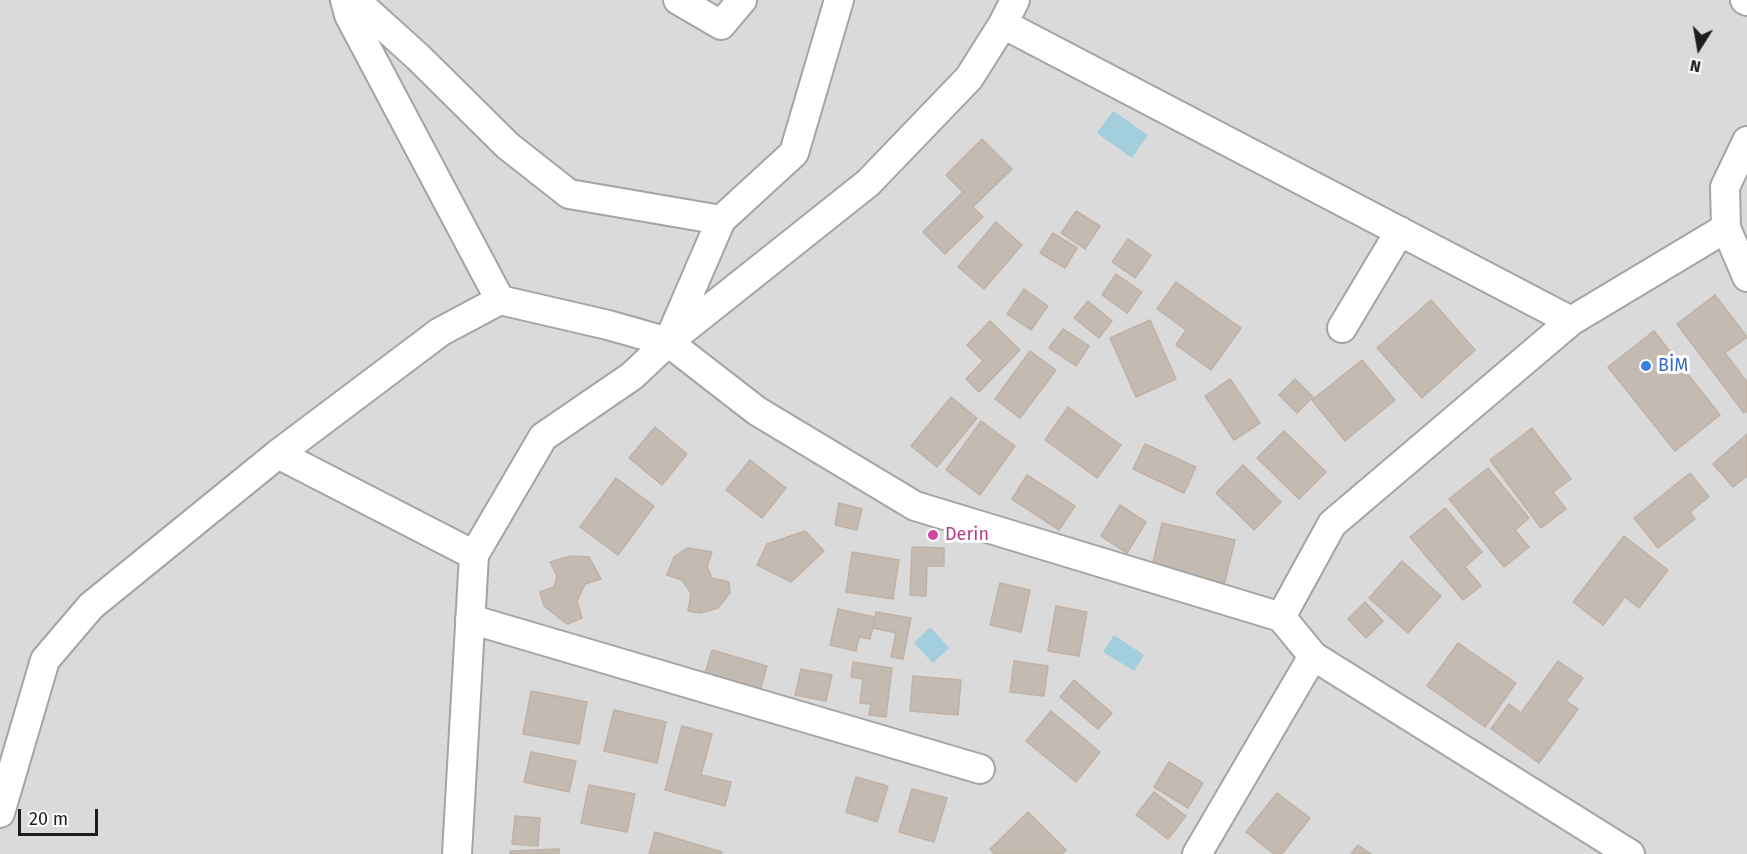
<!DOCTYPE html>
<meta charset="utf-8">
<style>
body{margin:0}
#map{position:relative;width:1747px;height:854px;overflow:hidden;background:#eeebe2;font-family:"Fira Sans",sans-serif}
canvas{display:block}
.north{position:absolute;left:1669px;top:18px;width:60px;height:60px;-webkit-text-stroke:4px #fff;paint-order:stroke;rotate:191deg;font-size:16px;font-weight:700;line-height:24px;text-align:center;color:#1d1d1d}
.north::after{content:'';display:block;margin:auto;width:21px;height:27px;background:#1d1d1d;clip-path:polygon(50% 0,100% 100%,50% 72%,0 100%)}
.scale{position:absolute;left:18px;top:809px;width:80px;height:27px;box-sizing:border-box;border:3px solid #1d1d1d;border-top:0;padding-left:8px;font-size:18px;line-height:21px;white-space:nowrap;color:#1d1d1d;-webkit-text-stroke:4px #fff;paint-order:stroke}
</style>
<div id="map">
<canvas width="1747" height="854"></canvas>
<div class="north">N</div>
<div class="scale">20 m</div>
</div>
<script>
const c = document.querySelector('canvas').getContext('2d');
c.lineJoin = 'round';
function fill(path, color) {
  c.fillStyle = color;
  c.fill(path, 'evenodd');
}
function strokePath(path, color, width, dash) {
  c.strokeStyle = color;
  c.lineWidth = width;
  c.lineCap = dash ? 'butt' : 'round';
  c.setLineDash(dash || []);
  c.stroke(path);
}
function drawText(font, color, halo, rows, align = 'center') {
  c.font = font + ' "Fira Sans",sans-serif';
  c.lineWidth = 6;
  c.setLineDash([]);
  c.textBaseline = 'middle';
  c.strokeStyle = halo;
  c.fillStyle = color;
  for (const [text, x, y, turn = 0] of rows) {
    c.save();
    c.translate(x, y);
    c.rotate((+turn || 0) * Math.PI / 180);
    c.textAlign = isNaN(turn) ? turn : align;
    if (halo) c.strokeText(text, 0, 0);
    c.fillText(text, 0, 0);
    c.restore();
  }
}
fill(new Path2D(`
 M 0,0 L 1747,0 L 1747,854 L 0,854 Z`), '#dbdada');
fill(new Path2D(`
 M 1113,111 L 1148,135 L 1132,158 L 1097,133 Z
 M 930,627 L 949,648 L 933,663 L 914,643 Z
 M 1114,635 L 1144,655 L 1134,671 L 1103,652 Z`), '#a2cedd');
const building = new Path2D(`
 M 982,139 L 1012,169 L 973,207 L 983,217 L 945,254 L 923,232 L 963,192 L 946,175 Z
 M 1076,211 L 1100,226 L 1085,249 L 1061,233 Z
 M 996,222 L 1022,245 L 984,289 L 958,267 Z
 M 1053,233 L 1077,248 L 1065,268 L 1040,253 Z
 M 1128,239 L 1151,255 L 1135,278 L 1112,262 Z
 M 1116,274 L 1142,292 L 1127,313 L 1102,295 Z
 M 1176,282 L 1241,328 L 1211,370 L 1176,345 L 1186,330 L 1157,309 Z
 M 1024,289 L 1048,306 L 1031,330 L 1007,314 Z
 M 1715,295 L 1747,337 L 1725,353 L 1747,382 L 1747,411 L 1744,413 L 1677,324 Z
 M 1431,300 L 1475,350 L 1422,398 L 1377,348 Z
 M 1088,301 L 1112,321 L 1099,338 L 1074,318 Z
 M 1150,320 L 1176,379 L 1136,397 L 1110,338 Z
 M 990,321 L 1020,350 L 979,392 L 966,379 L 983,361 L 967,345 Z
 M 1063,329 L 1089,346 L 1076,366 L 1049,348 Z
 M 1654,331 L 1720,415 L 1675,451 L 1608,367 Z
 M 1030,351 L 1056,370 L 1020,418 L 995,399 Z
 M 1362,360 L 1395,400 L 1345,441 L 1312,400 Z
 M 1230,379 L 1260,423 L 1234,440 L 1205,396 Z
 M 1295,379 L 1313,397 L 1297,413 L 1279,395 Z
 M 951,397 L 977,418 L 937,467 L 911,446 Z
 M 1068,407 L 1121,445 L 1097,478 L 1045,440 Z
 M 981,421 L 1015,446 L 980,495 L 946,470 Z
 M 655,427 L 687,454 L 662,485 L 629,458 Z
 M 1532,428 L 1571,479 L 1553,492 L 1566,509 L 1541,528 L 1490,460 Z
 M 1284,431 L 1326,472 L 1299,499 L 1257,458 Z
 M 1747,434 L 1747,476 L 1733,487 L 1713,464 Z
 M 1145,444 L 1196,467 L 1184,493 L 1133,469 Z
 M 750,460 L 786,488 L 762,518 L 726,490 Z
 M 1243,465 L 1281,502 L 1254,530 L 1216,493 Z
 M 1488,468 L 1529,518 L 1515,530 L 1529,547 L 1504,567 L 1449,499 Z
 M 1690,473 L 1709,497 L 1690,512 L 1695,519 L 1658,548 L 1634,518 Z
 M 1027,475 L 1075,506 L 1059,530 L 1012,499 Z
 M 616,478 L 654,506 L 618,555 L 580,527 Z
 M 839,503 L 862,509 L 857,530 L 835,525 Z
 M 1120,505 L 1146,522 L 1127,553 L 1101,536 Z
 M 1445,508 L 1482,552 L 1465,567 L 1481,586 L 1463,600 L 1410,537 Z
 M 1162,523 L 1235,540 L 1224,585 L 1152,567 Z
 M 805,531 L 824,551 L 791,582 L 757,565 L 767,544 Z
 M 1624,536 L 1668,570 L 1639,608 L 1625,597 L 1603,625 L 1573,602 Z
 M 912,547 L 944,548 L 944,566 L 927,566 L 926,596 L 910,595 Z
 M 687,548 L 712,552 L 707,567 L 712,578 L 729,582 L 730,593 L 718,608 L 700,613 L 688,611 L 691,593 L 682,580 L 667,575 L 674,557 Z
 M 852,552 L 899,560 L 893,599 L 846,592 Z
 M 571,556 L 589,557 L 601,579 L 585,584 L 577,601 L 582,618 L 567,624 L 544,606 L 540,592 L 554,587 L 557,576 L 550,562 Z
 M 1402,561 L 1441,596 L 1408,633 L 1369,598 Z
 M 1000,583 L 1030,590 L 1021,632 L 990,625 Z
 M 1365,602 L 1383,621 L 1366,638 L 1348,619 Z
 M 1056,606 L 1087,612 L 1079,656 L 1048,651 Z
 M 838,609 L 875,617 L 870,639 L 859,637 L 856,651 L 830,645 Z
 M 876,612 L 911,618 L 903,659 L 891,657 L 896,633 L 873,628 Z
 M 1458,643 L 1516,683 L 1485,727 L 1427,686 Z
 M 712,650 L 767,666 L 758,698 L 702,683 Z
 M 1014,661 L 1048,666 L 1044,696 L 1010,692 Z
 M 1558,661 L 1583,678 L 1566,701 L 1578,709 L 1539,763 L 1491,729 L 1509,704 L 1521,713 Z
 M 853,662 L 892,668 L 886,717 L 869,715 L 871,704 L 860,703 L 863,679 L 851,677 Z
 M 801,669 L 832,675 L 826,701 L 795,695 Z
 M 913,676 L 961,680 L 958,715 L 910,711 Z
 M 1074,680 L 1112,713 L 1098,729 L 1060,697 Z
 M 531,691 L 587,702 L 579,744 L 523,734 Z
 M 614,710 L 666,722 L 657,763 L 604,751 Z
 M 1051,711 L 1100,752 L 1076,782 L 1026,741 Z
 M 682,726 L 712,734 L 701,775 L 731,782 L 725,806 L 665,790 Z
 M 531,752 L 576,761 L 569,792 L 524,782 Z
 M 1169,762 L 1203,783 L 1188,808 L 1154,787 Z
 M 856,777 L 888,786 L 877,822 L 846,812 Z
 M 589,785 L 635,794 L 627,832 L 581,823 Z
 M 912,789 L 947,798 L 934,842 L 899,832 Z
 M 1154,792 L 1186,816 L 1168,839 L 1136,815 Z
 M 1277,793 L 1310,818 L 1282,854 L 1274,854 L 1246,832 Z
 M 1028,812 L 1066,850 L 1062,854 L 994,854 L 990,849 Z
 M 515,816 L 540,818 L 538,846 L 512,844 Z
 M 655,832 L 722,852 L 721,854 L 649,854 Z
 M 1358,845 L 1371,854 L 1351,854 Z
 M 559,849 L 559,854 L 510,854 L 510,851 Z`);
fill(building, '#c3bab2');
strokePath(building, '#c0b1a5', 1.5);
const minor = new Path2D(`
 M 345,0 L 349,15 L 500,300
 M 355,0 L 418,57 L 508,146 L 569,194 L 721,220
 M 678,0 L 721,25 L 742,0
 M 1745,0 L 1747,1
 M 1003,24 L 1571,321
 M 1747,141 L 1725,187 L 1726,228 L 1747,277
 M 1342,328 L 1400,231
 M 670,338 L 721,220 L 794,153 L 839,0
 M 278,454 L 474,555
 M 470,619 L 980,769
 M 1313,656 L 1630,854
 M 0,813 L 45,660 L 91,606 L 278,454 L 440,332 L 500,300 L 608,325 L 668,342 L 757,411 L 915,506 L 1281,617
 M 457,854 L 474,555 L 543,437 L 632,376 L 668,342 L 868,183 L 969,78 L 1003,24 L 1015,0
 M 1197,854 L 1313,656 L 1281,617 L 1332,524 L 1571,321 L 1726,228`);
strokePath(minor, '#a4a4a4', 32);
strokePath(minor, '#fff', 28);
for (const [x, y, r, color] of [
 [1646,366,6,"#3f7fe0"],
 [933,535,6,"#d1479c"]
]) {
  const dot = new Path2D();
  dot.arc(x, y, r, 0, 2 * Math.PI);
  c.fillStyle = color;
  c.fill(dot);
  strokePath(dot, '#fff', 2);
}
drawText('18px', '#366cbe', '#fff', [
 ["BİM",1658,366]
], 'left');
drawText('18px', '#b23c85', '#fff', [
 ["Derin",945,535]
], 'left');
</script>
